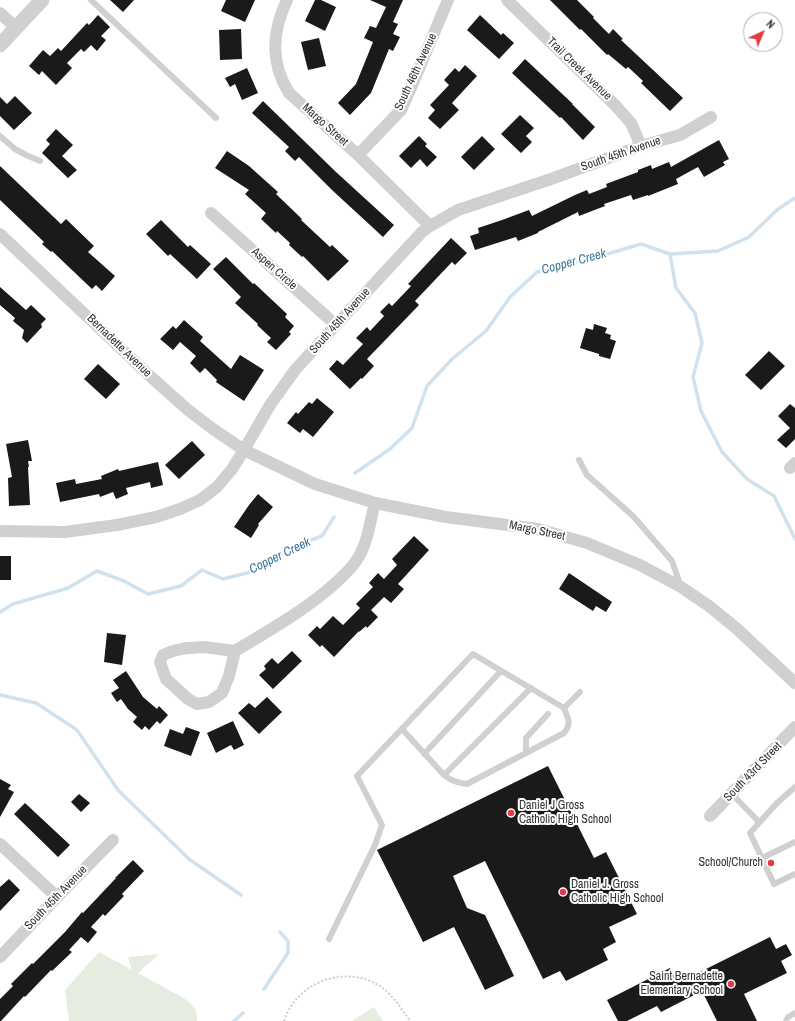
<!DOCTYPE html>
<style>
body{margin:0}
#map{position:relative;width:795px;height:1021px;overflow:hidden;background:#fff;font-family:"Archivo Narrow",sans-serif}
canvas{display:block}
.north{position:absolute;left:743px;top:12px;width:40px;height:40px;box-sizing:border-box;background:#fff;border:1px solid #adadad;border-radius:50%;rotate:44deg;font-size:11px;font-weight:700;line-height:16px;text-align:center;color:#333}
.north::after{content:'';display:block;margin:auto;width:14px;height:18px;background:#e63946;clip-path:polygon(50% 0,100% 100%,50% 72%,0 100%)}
</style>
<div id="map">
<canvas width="795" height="1021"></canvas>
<div class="north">N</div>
</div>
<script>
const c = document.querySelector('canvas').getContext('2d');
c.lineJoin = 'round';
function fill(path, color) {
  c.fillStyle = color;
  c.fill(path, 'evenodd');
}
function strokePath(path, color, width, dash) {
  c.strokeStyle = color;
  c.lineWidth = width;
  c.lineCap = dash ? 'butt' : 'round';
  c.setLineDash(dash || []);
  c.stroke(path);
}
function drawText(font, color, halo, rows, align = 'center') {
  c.font = font + ' "Archivo Narrow",sans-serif';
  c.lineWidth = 4;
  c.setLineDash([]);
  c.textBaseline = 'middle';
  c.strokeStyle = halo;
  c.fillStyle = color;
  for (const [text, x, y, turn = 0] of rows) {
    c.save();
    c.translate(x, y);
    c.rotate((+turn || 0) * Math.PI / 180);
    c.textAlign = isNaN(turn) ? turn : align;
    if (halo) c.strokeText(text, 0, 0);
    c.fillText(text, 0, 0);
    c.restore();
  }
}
fill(new Path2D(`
 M 99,952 L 132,970 L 128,957 L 159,954 L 138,973 L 187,1000 L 196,1010 L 197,1021 L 69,1021 L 65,990 Z
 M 374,1007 L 383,1021 L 352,1021 Z`), '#e6ecdf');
strokePath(new Path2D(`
 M 670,254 L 676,288 L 695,313 L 702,343 L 693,377 L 701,411 L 722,452 L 747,479 L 774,496 L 795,539
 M 355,473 L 390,449 L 412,428 L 427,386 L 452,359 L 486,331 L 510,297 L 537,272 L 611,253 L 641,244 L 670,254 L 718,251 L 749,237 L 778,209 L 795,198
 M 0,612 L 13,604 L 68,588 L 97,571 L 124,581 L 148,594 L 181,586 L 202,570 L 223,579 L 251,572 L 295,546 L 322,536 L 334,517
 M 0,695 L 36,703 L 77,730 L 118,790 L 189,859 L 241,895
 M 264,989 L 288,953 L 288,941 L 280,932
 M 234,1021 L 243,1013`), '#cfe2ee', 3.5);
fill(new Path2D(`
 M 110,0 L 134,0 L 123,12 Z
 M 226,0 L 255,0 L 245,22 L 221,11 Z
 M 315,0 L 321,0 L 336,7 L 325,31 L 305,21 Z
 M 370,0 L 403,0 L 393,22 L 398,24 L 393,34 L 400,37 L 393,51 L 389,49 L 371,93 L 350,115 L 338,103 L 356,84 L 373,42 L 364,38 L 370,26 L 376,28 L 386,7 Z
 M 550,0 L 577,0 L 594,17 L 593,18 L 609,34 L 613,29 L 623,39 L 621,40 L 683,98 L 670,111 L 641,83 L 643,81 L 628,67 L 626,69 L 608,54 L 607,55 L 581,29 L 580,30 Z
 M 98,15 L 110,27 L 101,36 L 106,40 L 97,51 L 91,45 L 84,52 L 81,49 L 67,63 L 72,68 L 56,85 L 42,71 L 39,75 L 29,66 L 43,50 L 50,56 L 58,48 L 61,51 L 87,23 L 89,25 Z
 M 480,15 L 501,35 L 503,33 L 514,43 L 499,59 L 467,30 Z
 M 241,29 L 242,59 L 220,60 L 219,30 Z
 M 319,38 L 326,66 L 308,70 L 301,42 Z
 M 525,59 L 573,104 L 572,104 L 595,127 L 583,140 L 561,117 L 560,118 L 512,73 Z
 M 465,65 L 477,76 L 452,103 L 459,110 L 440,129 L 428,118 L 435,110 L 430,105 L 449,85 L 444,80 L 455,68 L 459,72 Z
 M 247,68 L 258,93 L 242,100 L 235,84 L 230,87 L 225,78 Z
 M 15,96 L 32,113 L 14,130 L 0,116 L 0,97 L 7,104 Z
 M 263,101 L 336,172 L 394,225 L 383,237 L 332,190 L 299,157 L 295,161 L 285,151 L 289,147 L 252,113 Z
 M 520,115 L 534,128 L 526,136 L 532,142 L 521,153 L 501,134 Z
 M 56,129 L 73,145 L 62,156 L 77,170 L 68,178 L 42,153 L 50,144 L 46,140 Z
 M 419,136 L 427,144 L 425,146 L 437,157 L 427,167 L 420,159 L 411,168 L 399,156 Z
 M 482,136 L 495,149 L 474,170 L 461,157 Z
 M 719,140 L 729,159 L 723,162 L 725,165 L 704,177 L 698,167 L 676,179 L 678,184 L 648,196 L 648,195 L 633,200 L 631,195 L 604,204 L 605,206 L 579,216 L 578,212 L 538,232 L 538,233 L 518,241 L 516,237 L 475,250 L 470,236 L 479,233 L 478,228 L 502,220 L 529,210 L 532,216 L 575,195 L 587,190 L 589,194 L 607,187 L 606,184 L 638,172 L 638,170 L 651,165 L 652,169 L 669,162 L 671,167 Z
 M 227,151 L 249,166 L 278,192 L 276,194 L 302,219 L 301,220 L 330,247 L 332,245 L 349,261 L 328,281 L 303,256 L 302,257 L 289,245 L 290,243 L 277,231 L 276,233 L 261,219 L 266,213 L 245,194 L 249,190 L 215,168 Z
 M 0,166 L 61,224 L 66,219 L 94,246 L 88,252 L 115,276 L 102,291 L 96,285 L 92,289 L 52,251 L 51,252 L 42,244 L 44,242 L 0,200 Z
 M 161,220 L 188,247 L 190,245 L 211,264 L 197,279 L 170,254 L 168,256 L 146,234 Z
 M 451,238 L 467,253 L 455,265 L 452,262 L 415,301 L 419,305 L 367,359 L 374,366 L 362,379 L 361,378 L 350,389 L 329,369 L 337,360 L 343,365 L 363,344 L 356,338 L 367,327 L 370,331 L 384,316 L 380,312 L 389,303 L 392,306 L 411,286 L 408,284 Z
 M 226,257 L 253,284 L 254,283 L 287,314 L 285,317 L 294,326 L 289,332 L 291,334 L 276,350 L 267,342 L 271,338 L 257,325 L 258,324 L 235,303 L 241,297 L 213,269 Z
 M 0,287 L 26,310 L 31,305 L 46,319 L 41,324 L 42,327 L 27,343 L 22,338 L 24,330 L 13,321 L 15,318 L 0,305 Z
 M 184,320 L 203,337 L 200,341 L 231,369 L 240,355 L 264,370 L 244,401 L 216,382 L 217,380 L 205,368 L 200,373 L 190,363 L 196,356 L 180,342 L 173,350 L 160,339 L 173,326 L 176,329 Z
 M 594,324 L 607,328 L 605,333 L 611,335 L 610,339 L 616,341 L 610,359 L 599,356 L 599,354 L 580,348 L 586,328 L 593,330 Z
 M 769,351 L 785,366 L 761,390 L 745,375 Z
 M 98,364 L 120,384 L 106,399 L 84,379 Z
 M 317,398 L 334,412 L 313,437 L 303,429 L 300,433 L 287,423 L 296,412 L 298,414 L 309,402 L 312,404 Z
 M 790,404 L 795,408 L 795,439 L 786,448 L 777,440 L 790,428 L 778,416 Z
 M 28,440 L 32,461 L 28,461 L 29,467 L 28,467 L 30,505 L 9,506 L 8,478 L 12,477 L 6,444 Z
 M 192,441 L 205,455 L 179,479 L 165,465 Z
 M 158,462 L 163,485 L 151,488 L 150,482 L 126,488 L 128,494 L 116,499 L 113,492 L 100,497 L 99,494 L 60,502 L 56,483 L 75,479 L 76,484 L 102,479 L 101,476 L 118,469 L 119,471 Z
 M 258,494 L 273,507 L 258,524 L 259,525 L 251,538 L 234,527 L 249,505 Z
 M 414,536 L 429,550 L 398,584 L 404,589 L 391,603 L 384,597 L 371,610 L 378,617 L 367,628 L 366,626 L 359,632 L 359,631 L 334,657 L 322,645 L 320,647 L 308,635 L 317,626 L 320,629 L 333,616 L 343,625 L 360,608 L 356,604 L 373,587 L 369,583 L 378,573 L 384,579 L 397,565 L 392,559 Z
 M 0,556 L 11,556 L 11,580 L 0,580 Z
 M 569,573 L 612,602 L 606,612 L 596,606 L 593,611 L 559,589 Z
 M 107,633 L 126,635 L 122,665 L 104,662 Z
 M 292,651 L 302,661 L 273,689 L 259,675 L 266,669 L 264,666 L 272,658 L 278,664 Z
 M 126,671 L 143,697 L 157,709 L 159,706 L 168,715 L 160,724 L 157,721 L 149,730 L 145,726 L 142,730 L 133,722 L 137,717 L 128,709 L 121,699 L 117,702 L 111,693 L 119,688 L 113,680 Z
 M 267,697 L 282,712 L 259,734 L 238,713 L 249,703 L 255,708 Z
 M 233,721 L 244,745 L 234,750 L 231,745 L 216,753 L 207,733 Z
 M 186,727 L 200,732 L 191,756 L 164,746 L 170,729 L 183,734 Z
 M 548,766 L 594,858 L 606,852 L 637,914 L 609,927 L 616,942 L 603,949 L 608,960 L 566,981 L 560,971 L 543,979 L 485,861 L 453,876 L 467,908 L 485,915 L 514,976 L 485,990 L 454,927 L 423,942 L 377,850 Z
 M 0,779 L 11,785 L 8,789 L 14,792 L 0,817 Z
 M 79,794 L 90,803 L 81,812 L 71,802 Z
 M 25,803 L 70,845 L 58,857 L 14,814 Z
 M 133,860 L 144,871 L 122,894 L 124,896 L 105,916 L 103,914 L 91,927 L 97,932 L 88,943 L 81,937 L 69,950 L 72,952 L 52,971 L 51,970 L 25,997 L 24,996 L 1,1021 L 0,1021 L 0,999 L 13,986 L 11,984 L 32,963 L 33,964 L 65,932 L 82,912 L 83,913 L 116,878 L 115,878 Z
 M 9,879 L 20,890 L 0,911 L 0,887 Z
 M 770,937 L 776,949 L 786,944 L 792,955 L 781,961 L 787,973 L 744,994 L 757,1021 L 717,1021 L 702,991 L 661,1012 L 657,1006 L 627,1021 L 618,1021 L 607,1000 L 670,968 L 678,983 Z`), '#1a1a1a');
strokePath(new Path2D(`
 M 284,1021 C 297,982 344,964 380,986 C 393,995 401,1008 410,1021`), '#cdcdcd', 2, [2, 2]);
strokePath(new Path2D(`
 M 91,0 L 216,118
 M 0,136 L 15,149 L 26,155 L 40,161
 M 579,460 L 587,475 L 633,516 L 672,561 L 681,587
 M 402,729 L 444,775 C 451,781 458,783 467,784 L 564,733 C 572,723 568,719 564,708
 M 526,753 L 526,738 L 548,714
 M 424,754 L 501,671
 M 444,775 L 531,688
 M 795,787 L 776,804 L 750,833 L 774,884 L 795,874
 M 732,794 L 759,822
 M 762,858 L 795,842
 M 329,939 L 375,845 L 382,825 L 357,776 L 473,654 L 564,708 L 580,692
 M 786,1021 L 788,1017 L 795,1013`), '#d0d0d0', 6);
strokePath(new Path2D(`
 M 287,0 C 272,32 270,62 289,93 L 358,155 L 430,226
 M 507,0 L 615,105 L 631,123 L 641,146
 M 0,13 L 16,28
 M 358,155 L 401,110 L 410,90 L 448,0
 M 211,213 L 336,325
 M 0,234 L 151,377 L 188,410 L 213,429 L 244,450 L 315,484 L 375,503 L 446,517 L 538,529 L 587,543 L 640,565 L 681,587 L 709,606 L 736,628 L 795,683
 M 790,468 L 795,463
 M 0,531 L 65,532 L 117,525 L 156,517 L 180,509 L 200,500 L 217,487 L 232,469 L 244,450 L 270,405 L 295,370 L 336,325 L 422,232 L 430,226 L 458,210 L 551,179 L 641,146 L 680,135 L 711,117
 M 204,647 L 235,651 L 229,676 L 222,693 L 209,702 L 197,704 L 188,699 L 166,679 L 160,662 L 163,655 C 177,648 188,648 204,647 Z
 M 235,651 C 268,631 302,612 331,587 C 341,578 351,570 358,558 C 368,542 370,521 375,503
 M 710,816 L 795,727
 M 0,844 L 57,897
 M 0,957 L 57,897 L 113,840`), '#d0d0d0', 12);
strokePath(new Path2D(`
 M 0,45 L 42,0`), '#d0d0d0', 15);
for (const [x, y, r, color] of [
 [511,813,4,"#e63946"],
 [771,863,4,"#e63946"],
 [563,892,4,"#e63946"],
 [731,984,4,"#e63946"]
]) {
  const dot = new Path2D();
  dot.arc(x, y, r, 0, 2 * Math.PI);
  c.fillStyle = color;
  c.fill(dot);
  strokePath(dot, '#fff', 1.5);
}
drawText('12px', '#333', '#fff', [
 ["Trail Creek Avenue",579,69,44],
 ["South 46th Avenue",416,72,-65],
 ["Margo Street",325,125,42],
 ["South 45th Avenue",621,154,-19],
 ["Aspen Circle",274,269,42],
 ["South 45th Avenue",340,321,-48],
 ["Bernadette Avenue",119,346,44],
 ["Margo Street",537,531,12],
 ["South 43rd Street",753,772,-46],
 ["South 45th Avenue",56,898,-46]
]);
drawText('12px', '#333', '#fff', [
 ["Daniel J Gross",519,806],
 ["Catholic High School",519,820],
 ["School/Church",763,863,"right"],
 ["Daniel J. Gross",571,885],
 ["Catholic High School",571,899],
 ["Saint Bernadette",723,977,"right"],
 ["Elementary School",723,991,"right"]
], 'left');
drawText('italic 13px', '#3f7597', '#fff', [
 ["Copper Creek",574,262,-15],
 ["Copper Creek",280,556,-26]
]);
</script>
